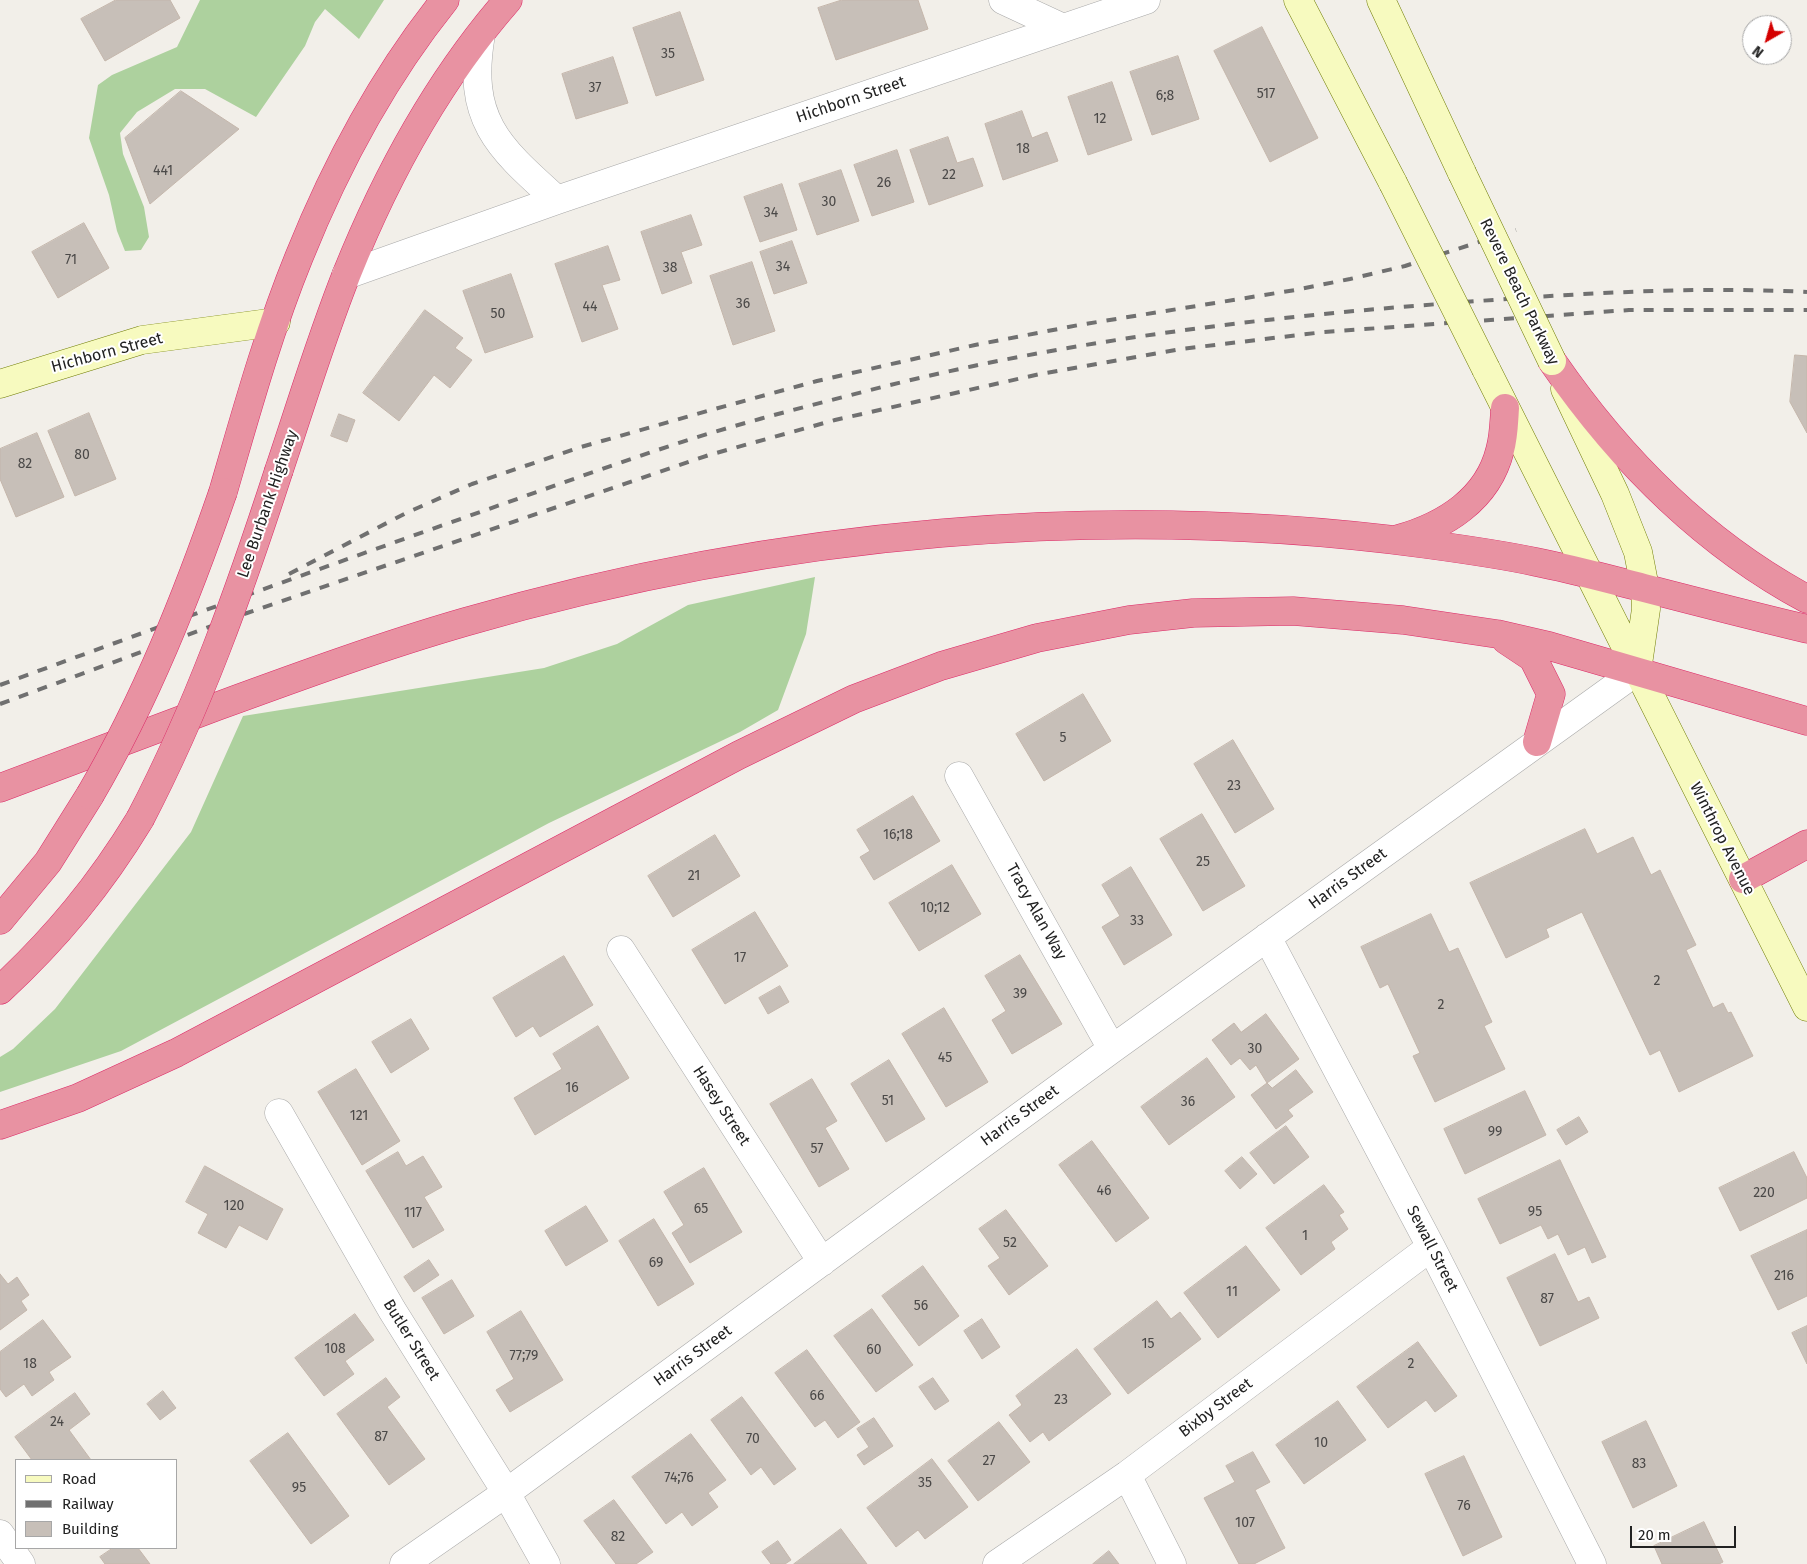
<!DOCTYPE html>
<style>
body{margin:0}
#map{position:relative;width:1807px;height:1564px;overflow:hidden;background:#f2efe9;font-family:"Fira Sans",sans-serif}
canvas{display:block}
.legend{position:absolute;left:15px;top:1459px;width:162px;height:90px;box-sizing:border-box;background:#fff;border:1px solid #a7a7a7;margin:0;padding:6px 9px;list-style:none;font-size:15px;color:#222}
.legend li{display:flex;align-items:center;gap:10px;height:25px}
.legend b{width:25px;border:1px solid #a7a7a7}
.north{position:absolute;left:1742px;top:15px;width:50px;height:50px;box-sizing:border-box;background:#fff;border:1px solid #a7a7a7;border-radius:50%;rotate:218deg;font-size:14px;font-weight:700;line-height:20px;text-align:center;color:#222}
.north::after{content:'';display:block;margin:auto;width:18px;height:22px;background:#d40000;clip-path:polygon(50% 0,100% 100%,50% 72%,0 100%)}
.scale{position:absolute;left:1630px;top:1526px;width:106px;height:22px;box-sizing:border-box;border:2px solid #222;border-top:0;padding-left:6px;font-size:15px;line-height:18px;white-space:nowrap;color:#222;-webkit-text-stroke:4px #fff;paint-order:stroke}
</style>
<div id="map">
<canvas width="1807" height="1564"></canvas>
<ul class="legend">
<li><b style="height:6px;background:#f7fabf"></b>Road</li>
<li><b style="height:6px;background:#707070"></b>Railway</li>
<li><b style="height:14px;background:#c7bfb8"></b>Building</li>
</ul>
<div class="north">N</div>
<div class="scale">20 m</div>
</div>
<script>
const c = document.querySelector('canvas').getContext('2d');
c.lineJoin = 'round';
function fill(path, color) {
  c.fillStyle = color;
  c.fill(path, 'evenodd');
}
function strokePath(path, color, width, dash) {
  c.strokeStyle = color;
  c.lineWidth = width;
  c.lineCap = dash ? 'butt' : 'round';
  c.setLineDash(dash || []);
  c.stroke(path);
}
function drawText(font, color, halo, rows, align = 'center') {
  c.font = font + ' "Fira Sans",sans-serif';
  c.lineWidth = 4;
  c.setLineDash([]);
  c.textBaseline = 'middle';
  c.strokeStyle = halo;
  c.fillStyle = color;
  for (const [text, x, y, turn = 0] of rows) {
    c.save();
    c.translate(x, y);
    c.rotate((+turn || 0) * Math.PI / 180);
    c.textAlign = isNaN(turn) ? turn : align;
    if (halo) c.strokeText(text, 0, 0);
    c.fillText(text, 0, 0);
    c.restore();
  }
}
fill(new Path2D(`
 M 200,0 L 384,0 L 359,39 L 325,9 L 315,22 L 305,46 L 256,117 L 205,89 L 175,89 L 137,112 L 120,133 L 123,154 L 144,207 L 149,237 L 141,250 L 125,251 L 117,231 L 109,195 L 89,138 L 98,85 L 112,75 L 177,47 Z
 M 815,577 L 806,634 L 778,710 L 740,732 L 549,823 L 121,1051 L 0,1092 L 0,1057 L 13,1049 L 55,1009 L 191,832 L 243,716 L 544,668 L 617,644 L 688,605 Z`), '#add19e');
const building = new Path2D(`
 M 116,0 L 170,0 L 180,18 L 105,61 L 81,19 Z
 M 842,0 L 918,0 L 928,29 L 836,60 L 818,8 Z
 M 680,12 L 704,80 L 656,96 L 633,28 Z
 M 1262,27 L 1318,138 L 1270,162 L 1214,51 Z
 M 1178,56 L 1199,119 L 1152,135 L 1130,72 Z
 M 613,57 L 628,103 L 576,119 L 562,74 Z
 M 1112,82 L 1132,140 L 1088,155 L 1068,97 Z
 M 181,91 L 239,129 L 150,204 L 125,138 Z
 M 1022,111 L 1032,138 L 1047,132 L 1058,161 L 1003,180 L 985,124 Z
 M 948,137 L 957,163 L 973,158 L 983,186 L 929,205 L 910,150 Z
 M 897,150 L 914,202 L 872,216 L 854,165 Z
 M 841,170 L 859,221 L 817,235 L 799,184 Z
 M 782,184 L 797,230 L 760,242 L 744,197 Z
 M 691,215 L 702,245 L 681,252 L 692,283 L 662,294 L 641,232 Z
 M 84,223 L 109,268 L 58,298 L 32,252 Z
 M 792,241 L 807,283 L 774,294 L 760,252 Z
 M 608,246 L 620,280 L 602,285 L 618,329 L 582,342 L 555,264 Z
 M 752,262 L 775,331 L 733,345 L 710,276 Z
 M 511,274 L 533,337 L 485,353 L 463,291 Z
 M 425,310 L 463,338 L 455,348 L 472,360 L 450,388 L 434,375 L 399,421 L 363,393 Z
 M 1795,355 L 1807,356 L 1807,433 L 1790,402 Z
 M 89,413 L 116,479 L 75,496 L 48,431 Z
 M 339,414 L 355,420 L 347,442 L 331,436 Z
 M 37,433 L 64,497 L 16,517 L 0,479 L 0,449 Z
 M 1083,694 L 1111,741 L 1044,781 L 1016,734 Z
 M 1233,740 L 1274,809 L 1235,833 L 1194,764 Z
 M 913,796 L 940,841 L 874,880 L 860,857 L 870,851 L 857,830 Z
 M 1202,814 L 1245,886 L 1203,911 L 1160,839 Z
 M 1585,829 L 1597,854 L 1633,837 L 1651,875 L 1660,870 L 1696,945 L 1686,950 L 1713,1008 L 1723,1003 L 1728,1013 L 1731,1012 L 1753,1056 L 1679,1092 L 1660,1050 L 1650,1055 L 1582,912 L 1546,929 L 1549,937 L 1506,958 L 1470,883 Z
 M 715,835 L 740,876 L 673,917 L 648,876 Z
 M 952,865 L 981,914 L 919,951 L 889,903 Z
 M 1131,867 L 1172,935 L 1124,965 L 1102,927 L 1120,916 L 1102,885 Z
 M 755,912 L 788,966 L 725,1004 L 692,950 Z
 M 1431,914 L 1449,952 L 1458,948 L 1492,1022 L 1484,1026 L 1505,1069 L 1435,1102 L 1413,1056 L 1420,1053 L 1388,984 L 1380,988 L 1361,947 Z
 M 1020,955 L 1062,1024 L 1012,1054 L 992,1020 L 1006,1011 L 985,976 Z
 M 564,956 L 593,1005 L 540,1037 L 533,1026 L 516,1037 L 493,998 Z
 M 780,986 L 789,1002 L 768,1014 L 759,998 Z
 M 944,1008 L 988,1082 L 946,1107 L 902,1034 Z
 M 1266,1014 L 1299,1059 L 1267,1083 L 1256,1065 L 1250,1070 L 1240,1058 L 1231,1065 L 1212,1040 L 1234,1023 L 1241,1032 Z
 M 411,1019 L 429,1049 L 391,1073 L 372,1042 Z
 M 598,1026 L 629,1078 L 535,1135 L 514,1098 L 562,1069 L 553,1054 Z
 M 1207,1058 L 1235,1097 L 1169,1145 L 1141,1107 Z
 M 889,1060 L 925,1119 L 886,1142 L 851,1084 Z
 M 356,1069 L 400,1141 L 362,1165 L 318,1092 Z
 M 1296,1070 L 1313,1092 L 1288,1110 L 1293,1116 L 1276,1129 L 1251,1095 L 1267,1083 L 1272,1088 Z
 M 812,1079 L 837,1121 L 825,1128 L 849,1169 L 819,1187 L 770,1104 Z
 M 1525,1091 L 1546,1135 L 1465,1174 L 1444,1129 Z
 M 1579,1117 L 1588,1132 L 1566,1145 L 1557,1130 Z
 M 1286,1126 L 1309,1157 L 1274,1184 L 1250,1153 Z
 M 1092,1141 L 1149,1218 L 1116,1242 L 1059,1165 Z
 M 398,1152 L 406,1166 L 423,1156 L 442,1187 L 424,1197 L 444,1230 L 413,1248 L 366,1171 Z
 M 1794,1152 L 1807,1178 L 1807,1198 L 1740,1231 L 1719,1188 Z
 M 1242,1157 L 1257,1174 L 1240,1189 L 1225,1171 Z
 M 1560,1160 L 1606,1257 L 1592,1263 L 1585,1247 L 1568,1255 L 1558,1234 L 1548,1239 L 1541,1225 L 1500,1244 L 1478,1199 Z
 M 205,1166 L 283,1209 L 267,1240 L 239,1225 L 226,1248 L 198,1233 L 208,1214 L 186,1202 Z
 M 704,1168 L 742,1232 L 690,1263 L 672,1233 L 684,1225 L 664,1192 Z
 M 1324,1185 L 1344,1212 L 1339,1215 L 1348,1229 L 1331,1242 L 1335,1249 L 1301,1275 L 1266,1228 Z
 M 586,1206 L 608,1241 L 566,1266 L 545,1231 Z
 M 1006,1210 L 1048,1266 L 1009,1295 L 988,1266 L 1000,1258 L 979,1229 Z
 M 654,1219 L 694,1284 L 658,1306 L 619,1241 Z
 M 1807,1230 L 1807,1296 L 1778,1310 L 1751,1256 Z
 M 1246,1246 L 1280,1290 L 1218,1338 L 1184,1293 Z
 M 1555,1254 L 1578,1302 L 1589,1297 L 1599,1318 L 1540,1346 L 1507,1278 Z
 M 429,1260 L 439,1275 L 414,1292 L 404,1277 Z
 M 923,1266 L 959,1316 L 919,1346 L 882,1296 Z
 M 0,1274 L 8,1284 L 17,1277 L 29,1295 L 21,1301 L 27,1310 L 0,1330 Z
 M 452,1280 L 474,1316 L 444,1334 L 422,1298 Z
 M 1157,1301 L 1171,1319 L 1180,1312 L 1201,1339 L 1128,1394 L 1094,1349 Z
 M 872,1309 L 913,1365 L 876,1392 L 834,1336 Z
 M 521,1311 L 563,1380 L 510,1412 L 496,1390 L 514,1379 L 487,1332 Z
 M 355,1314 L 374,1340 L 345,1361 L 354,1374 L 324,1396 L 295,1358 Z
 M 982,1319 L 1000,1347 L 982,1359 L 964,1331 Z
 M 43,1320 L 71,1357 L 49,1372 L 54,1380 L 32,1396 L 24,1384 L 6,1397 L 0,1389 L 0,1352 Z
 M 1807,1326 L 1807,1364 L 1792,1333 Z
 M 1418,1342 L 1457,1396 L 1435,1412 L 1426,1400 L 1388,1428 L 1357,1387 Z
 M 1077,1349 L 1111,1394 L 1049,1441 L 1043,1432 L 1030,1442 L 1009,1415 L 1022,1405 L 1016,1396 Z
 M 807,1350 L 860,1422 L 838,1438 L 825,1420 L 815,1427 L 775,1373 Z
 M 386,1378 L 400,1397 L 387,1407 L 425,1459 L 389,1485 L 337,1414 Z
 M 933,1378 L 949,1401 L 935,1410 L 919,1387 Z
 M 163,1391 L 176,1408 L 160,1420 L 147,1404 Z
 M 75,1393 L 90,1414 L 69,1430 L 91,1460 L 32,1460 L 15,1437 Z
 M 742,1397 L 796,1469 L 774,1485 L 761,1467 L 751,1475 L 711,1420 Z
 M 1338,1401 L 1366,1440 L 1304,1484 L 1276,1445 Z
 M 874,1418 L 893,1446 L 864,1465 L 857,1455 L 869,1447 L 857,1429 Z
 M 1646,1421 L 1677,1486 L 1633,1508 L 1602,1442 Z
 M 999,1422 L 1030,1462 L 978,1501 L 948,1461 Z
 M 288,1433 L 349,1516 L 311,1544 L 250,1461 Z
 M 691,1434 L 726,1480 L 708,1493 L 718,1507 L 692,1526 L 682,1512 L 666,1524 L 632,1477 Z
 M 1253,1452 L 1270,1482 L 1255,1490 L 1285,1548 L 1254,1564 L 1239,1564 L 1204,1498 L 1235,1482 L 1226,1466 Z
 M 1464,1456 L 1502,1537 L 1463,1556 L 1425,1474 Z
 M 932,1459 L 968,1507 L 925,1539 L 918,1530 L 896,1547 L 867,1508 Z
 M 614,1500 L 653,1552 L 636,1564 L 616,1564 L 584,1521 Z
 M 1704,1522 L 1723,1562 L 1719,1564 L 1662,1564 L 1654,1546 Z
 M 841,1529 L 867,1564 L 794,1564 Z
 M 778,1541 L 791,1560 L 785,1564 L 771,1564 L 762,1552 Z
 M 113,1548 L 138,1548 L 150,1564 L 105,1564 L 100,1557 Z
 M 1109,1551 L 1119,1564 L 1093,1564 Z`);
fill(building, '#c7bfb8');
strokePath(building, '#c4b6ab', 1);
const street = new Path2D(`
 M 1003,0 L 1063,28
 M 481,34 C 466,120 498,147 557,200
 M 346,275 L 557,200 L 1146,0
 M 959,776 L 1112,1049
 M 1267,937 L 1431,1247 L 1592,1564
 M 621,950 L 822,1262
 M 279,1113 L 392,1310 L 501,1484 L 546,1564
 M 1127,1475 L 1172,1564
 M 0,1534 L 21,1564
 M 404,1564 L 506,1493 L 1112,1049 L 1637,671
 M 997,1564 L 1127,1475 L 1431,1247`);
const secondary = new Path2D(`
 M 1298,0 L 1393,183
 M 1381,0 L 1462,173
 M 1486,369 L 1807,1007
 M 0,384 L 142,340 L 276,322
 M 1565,389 L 1615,494 L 1638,552 L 1645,588 L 1646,609 L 1637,671`);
const highway = new Path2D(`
 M 1552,361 C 1618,457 1703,543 1807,599
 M 279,470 C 301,405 321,338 347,273 C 386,176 439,79 508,0
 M 223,492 C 246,413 268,333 299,257 C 336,165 383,77 445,0
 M 1398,539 C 1445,526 1488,499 1500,450 C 1504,436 1504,422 1505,408
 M 1506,640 L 1533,658 L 1551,694 L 1537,742
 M 0,788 C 73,760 146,733 218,706 C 300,676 382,646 465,622 C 776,532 1104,501 1425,544 C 1462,549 1499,554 1536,562 C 1572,569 1608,579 1644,588 C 1698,602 1753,616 1807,629
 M 1743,879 L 1807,844
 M 0,920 L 48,862 L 90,795
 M 0,990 C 56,938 100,885 140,819
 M 0,1125 L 78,1098 L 176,1053 L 739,755 L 854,699 L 941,666 L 1037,638 L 1129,620 L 1193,613 L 1293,611 L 1403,620 L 1497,634 L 1549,646 L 1807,721`);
strokePath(street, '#a9a9a9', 29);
strokePath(secondary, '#707d05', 29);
strokePath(highway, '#dc2a67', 29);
strokePath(street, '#fff', 28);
strokePath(secondary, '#f7fabf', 28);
strokePath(highway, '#e892a2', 28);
strokePath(new Path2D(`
 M 289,574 L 406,513 L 472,484 L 581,447 L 711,410 L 817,381 L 975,345 L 1079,325 L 1295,290 L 1350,279 L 1405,266 L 1516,230
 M 0,685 C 150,630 299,576 449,523 C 529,495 608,466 688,440 C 742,423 796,409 851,395 C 1047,343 1249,318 1452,303 C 1570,294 1689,286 1807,292
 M 0,704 L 247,613 L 709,455 L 835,420 L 1040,374 L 1181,349 L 1324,332 L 1629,310 L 1807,310`), '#707070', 4, [10, 10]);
const secondaryBridge = new Path2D(`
 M 1462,173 L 1552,361
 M 1393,183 L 1486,369`);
const highwayBridge = new Path2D(`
 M 90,795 C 146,699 187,596 223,492
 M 140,819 C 198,708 240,590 279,470`);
strokePath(secondaryBridge, '#707d05', 29, []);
strokePath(highwayBridge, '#dc2a67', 29, []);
strokePath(secondaryBridge, '#f7fabf', 28);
strokePath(highwayBridge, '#e892a2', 28);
drawText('14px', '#4b4948', null, [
 ["35",668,54],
 ["37",595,88],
 ["517",1266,94],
 ["6;8",1165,96],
 ["12",1100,119],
 ["18",1023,149],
 ["441",163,171],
 ["22",949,175],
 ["26",884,183],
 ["30",829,202],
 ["34",771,213],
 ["71",71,260],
 ["34",783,267],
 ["38",670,268],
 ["36",743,304],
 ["44",590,307],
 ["50",498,314],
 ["80",82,455],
 ["82",25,464],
 ["5",1063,738],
 ["23",1234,786],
 ["16;18",898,835],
 ["25",1203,862],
 ["21",694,876],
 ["10;12",935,908],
 ["33",1137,921],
 ["17",740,958],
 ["2",1657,981],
 ["39",1020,994],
 ["2",1441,1005],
 ["30",1255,1049],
 ["45",945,1058],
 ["16",572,1088],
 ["51",888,1101],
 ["36",1188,1102],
 ["121",359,1116],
 ["99",1495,1132],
 ["57",817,1149],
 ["46",1104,1191],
 ["220",1764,1193],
 ["120",234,1206],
 ["65",701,1209],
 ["95",1535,1212],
 ["117",413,1213],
 ["1",1305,1236],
 ["52",1010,1243],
 ["69",656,1263],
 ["216",1784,1276],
 ["11",1232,1292],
 ["87",1547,1299],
 ["56",921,1306],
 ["15",1148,1344],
 ["108",335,1349],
 ["60",874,1350],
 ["77;79",524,1356],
 ["18",30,1364],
 ["2",1411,1364],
 ["66",817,1396],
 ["23",1061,1400],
 ["24",57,1422],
 ["87",381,1437],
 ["70",753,1439],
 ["10",1321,1443],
 ["27",989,1461],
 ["83",1639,1464],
 ["74;76",679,1478],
 ["35",925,1483],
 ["95",299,1488],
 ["76",1464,1506],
 ["107",1245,1523],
 ["82",618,1537]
]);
drawText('16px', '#222', '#fff', [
 ["Hichborn Street",851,100,-19],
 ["Revere Beach Parkway",1519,292,64],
 ["Hichborn Street",107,353,-15],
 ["Lee Burbank Highway",268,504,-71],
 ["Winthrop Avenue",1722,839,63],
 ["Harris Street",1348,879,-36],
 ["Tracy Alan Way",1036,912,61],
 ["Hasey Street",721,1106,57],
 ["Harris Street",1020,1116,-36],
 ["Sewall Street",1432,1249,63],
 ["Butler Street",411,1340,58],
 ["Harris Street",693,1356,-36],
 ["Bixby Street",1216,1408,-37]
]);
</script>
